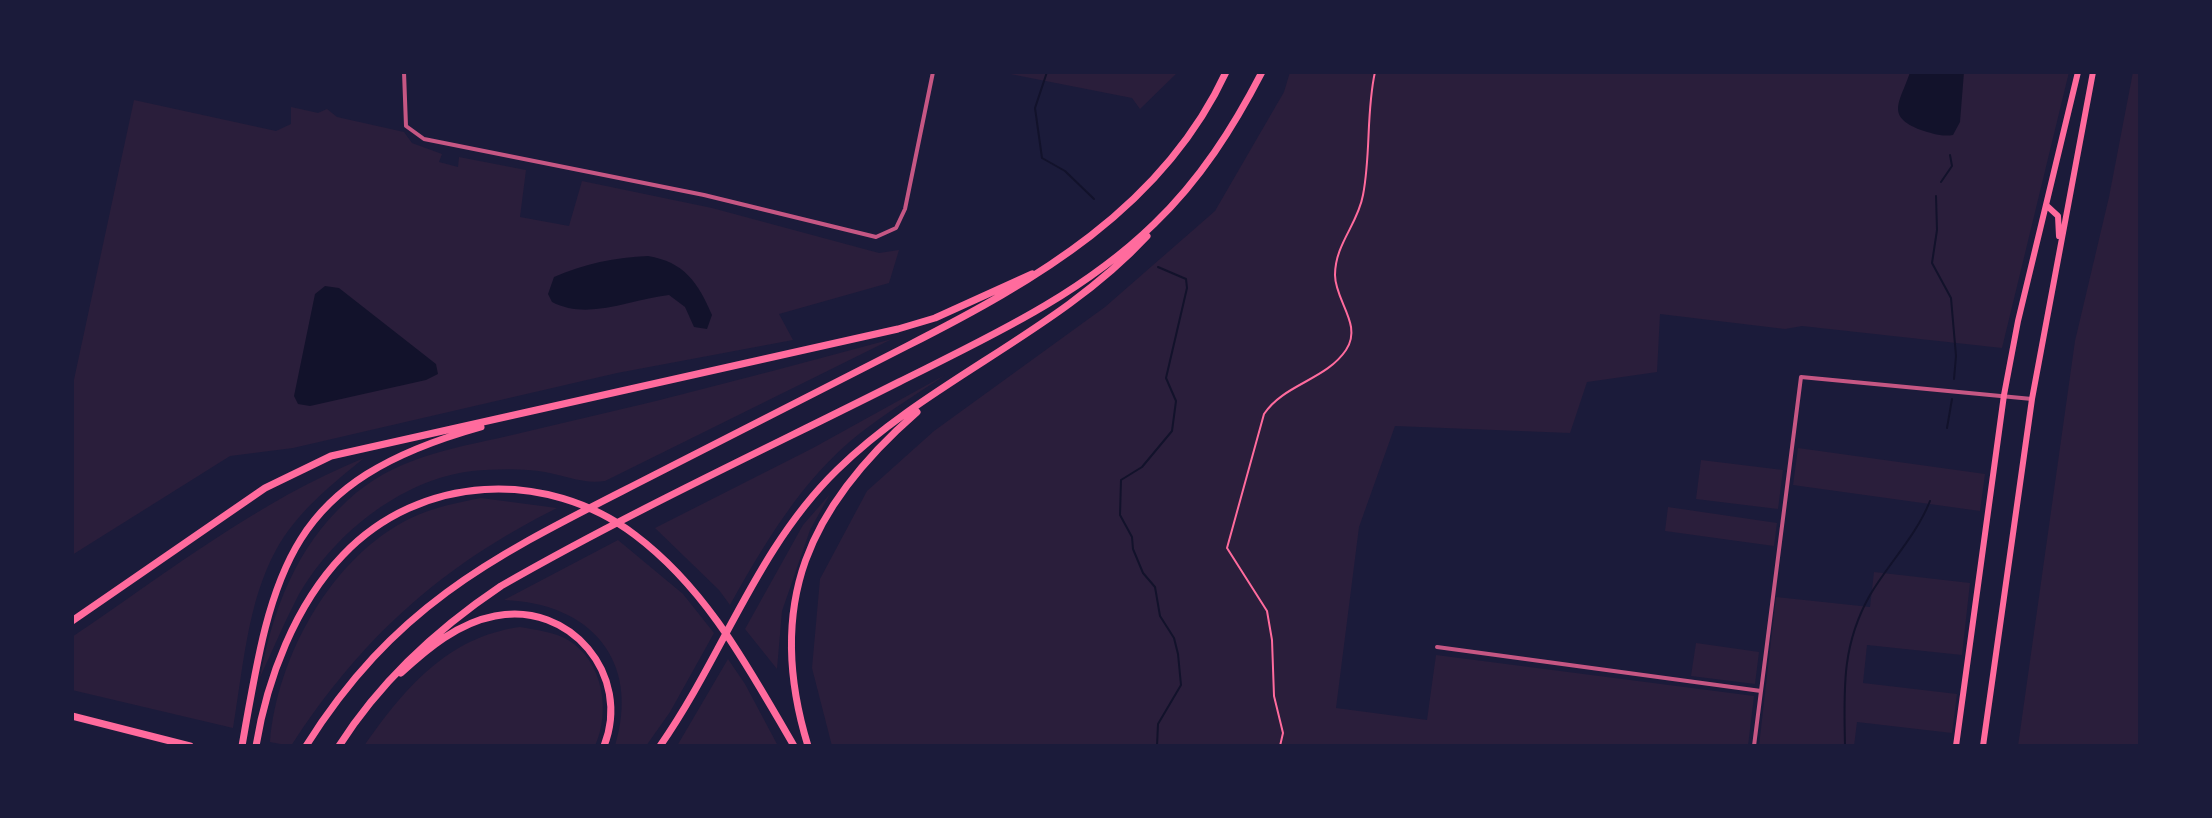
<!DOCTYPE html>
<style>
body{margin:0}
#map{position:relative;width:2212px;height:818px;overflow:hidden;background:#1b1b3a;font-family:"Source Serif 4",serif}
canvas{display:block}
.frame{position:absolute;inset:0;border:74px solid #1b1b3a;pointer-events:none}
</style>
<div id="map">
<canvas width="2212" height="818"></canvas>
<div class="frame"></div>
</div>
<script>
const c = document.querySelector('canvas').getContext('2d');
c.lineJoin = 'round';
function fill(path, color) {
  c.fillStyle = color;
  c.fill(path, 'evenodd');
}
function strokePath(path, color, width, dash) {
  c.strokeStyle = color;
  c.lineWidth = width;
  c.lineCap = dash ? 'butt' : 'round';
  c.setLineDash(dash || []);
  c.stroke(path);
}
fill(new Path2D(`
 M 1000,72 L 1178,72 L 1140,109 L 1132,98 Z
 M 1290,72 L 2069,72 L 2002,348 L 1802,326 L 1785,329 L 1660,314 L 1657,372 L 1587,382 L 1570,433 L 1395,426 L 1359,527 L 1336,708 L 1427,720 L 1436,655 L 1754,696 L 1748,746 L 832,746 L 812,668 L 820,579 L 867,491 L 934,431 L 1105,307 L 1215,211 L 1284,92 Z
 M 2133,72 L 2140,72 L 2140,746 L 2018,746 L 2075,341 L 2109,197 Z
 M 134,100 L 276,131 L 291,124 L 291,107 L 318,113 L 327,109 L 337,117 L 404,132 L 412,143 L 442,154 L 439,162 L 458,167 L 459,157 L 526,170 L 520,217 L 569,226 L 582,181 L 712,208 L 879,253 L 899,250 L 889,283 L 779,314 L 793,340 L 617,373 L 293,448 L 230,456 L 72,555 L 72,389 Z
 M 892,339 L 605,481 C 582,484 567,476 545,472 C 524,468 494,469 472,471 C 399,480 330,537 296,600 C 283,625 272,652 260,677 C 273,610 295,549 347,501 C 392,458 450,449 508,436 C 557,424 607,413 656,401 C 735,381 814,360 892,339 Z
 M 945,375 C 917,394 886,413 859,434 C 803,478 764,544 730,605 L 719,590 L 655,528 L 813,448 Z
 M 1798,448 L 1985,474 L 1980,511 L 1793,485 Z
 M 364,458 C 332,484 296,513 276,550 C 247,603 243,670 233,728 L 72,690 L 72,637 C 167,573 258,501 364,458 Z
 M 1701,460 L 1783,470 L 1778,509 L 1696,499 Z
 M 830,494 L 810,530 L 782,611 L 777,669 L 745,629 L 803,525 Z
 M 481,498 L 557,508 C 441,566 362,637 291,746 L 270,742 C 277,657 331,557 411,518 C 434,507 456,503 481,498 Z
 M 1668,507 L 1777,523 L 1774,546 L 1665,531 Z
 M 618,540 L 683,594 L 714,633 L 670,712 L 646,746 L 615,746 C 641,661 591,603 504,600 Z
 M 1874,572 L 1970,583 L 1962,655 L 1867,645 L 1863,683 L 1957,694 L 1952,733 L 1857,722 L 1854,746 L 1759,746 L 1776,597 L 1870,607 Z
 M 520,627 C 536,630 555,632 568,640 C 603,661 611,711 595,746 L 364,746 C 404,689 447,637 520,627 Z
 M 1696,643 L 1759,652 L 1755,684 L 1691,676 Z
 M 728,659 L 745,684 L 778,746 L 677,746 Z`), '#2a1e3b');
fill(new Path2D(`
 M 1910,72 L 1964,72 L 1960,122 L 1953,135 C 1941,137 1931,133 1921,130 C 1884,116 1901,101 1910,72 Z
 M 648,256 C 684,262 698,282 712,315 L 707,329 L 694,327 L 685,307 L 669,295 C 632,299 588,321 552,302 L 548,294 L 554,277 C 583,264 616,257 648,256 Z
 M 325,286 L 339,288 L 436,364 L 438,374 L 426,380 L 310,406 L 298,404 L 294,396 L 315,294 Z`), '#12122b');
strokePath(new Path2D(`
 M 1047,72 L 1035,108 L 1042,158 L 1065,171 L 1094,199
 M 1941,182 L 1952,166 L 1950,155
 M 1936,196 L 1937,230 L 1932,263 L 1951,298 L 1956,356 L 1954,379
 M 1947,428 L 1952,399
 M 1157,746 L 1158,724 L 1181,685 L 1178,654 L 1174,638 L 1160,616 L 1155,587 L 1143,573 L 1133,549 L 1132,537 L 1120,515 L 1121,480 L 1142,467 L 1172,431 L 1176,401 L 1166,378 L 1187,288 L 1186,279 L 1158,267
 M 1845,746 C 1844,691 1841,646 1870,595 C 1889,563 1916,536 1930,501`), '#12122b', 2);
strokePath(new Path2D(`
 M 1280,746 L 1283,733 L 1274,696 L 1272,640 L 1267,611 L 1227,548 L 1264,414 C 1284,384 1326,380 1346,350 C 1363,325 1335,301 1335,275 C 1335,244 1358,224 1363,195 C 1371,154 1366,112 1375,72`), '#ff6b9d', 2);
strokePath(new Path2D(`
 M 404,72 L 406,126 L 424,139 L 704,195 L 876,237 L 896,228 L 905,209 L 933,72
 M 1437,647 L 1761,691
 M 1754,746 L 1801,377 L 2032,399`), '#c65784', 4);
strokePath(new Path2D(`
 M 2046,205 L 2058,216 L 2059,236
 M 1956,746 L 2004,395 L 2018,321 L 2078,72
 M 1983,746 L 2032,399 L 2093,72`), '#ff6b9d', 6);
strokePath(new Path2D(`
 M 72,621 L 265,488 L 331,456 L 898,329 L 935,318 L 1032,274
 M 401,673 C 428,648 458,623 495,616 C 570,601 632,675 604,746
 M 72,716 L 190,746
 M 242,746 C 273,566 288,481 481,427
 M 256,746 C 267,679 295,605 343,555 C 420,474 546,468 635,535 C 708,590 749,669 794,746
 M 306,746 C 400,597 504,552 654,475 C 738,432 823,389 907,346 C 1035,281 1163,208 1226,72
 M 339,746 C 381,680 437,629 501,586 C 630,512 766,449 899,382 C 989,337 1081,295 1154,224 C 1200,180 1233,128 1262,72
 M 660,746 C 723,656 757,548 837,470 C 929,380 1058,332 1147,236
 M 808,746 C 764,603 809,506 917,412`), '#ff6b9d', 7);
</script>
